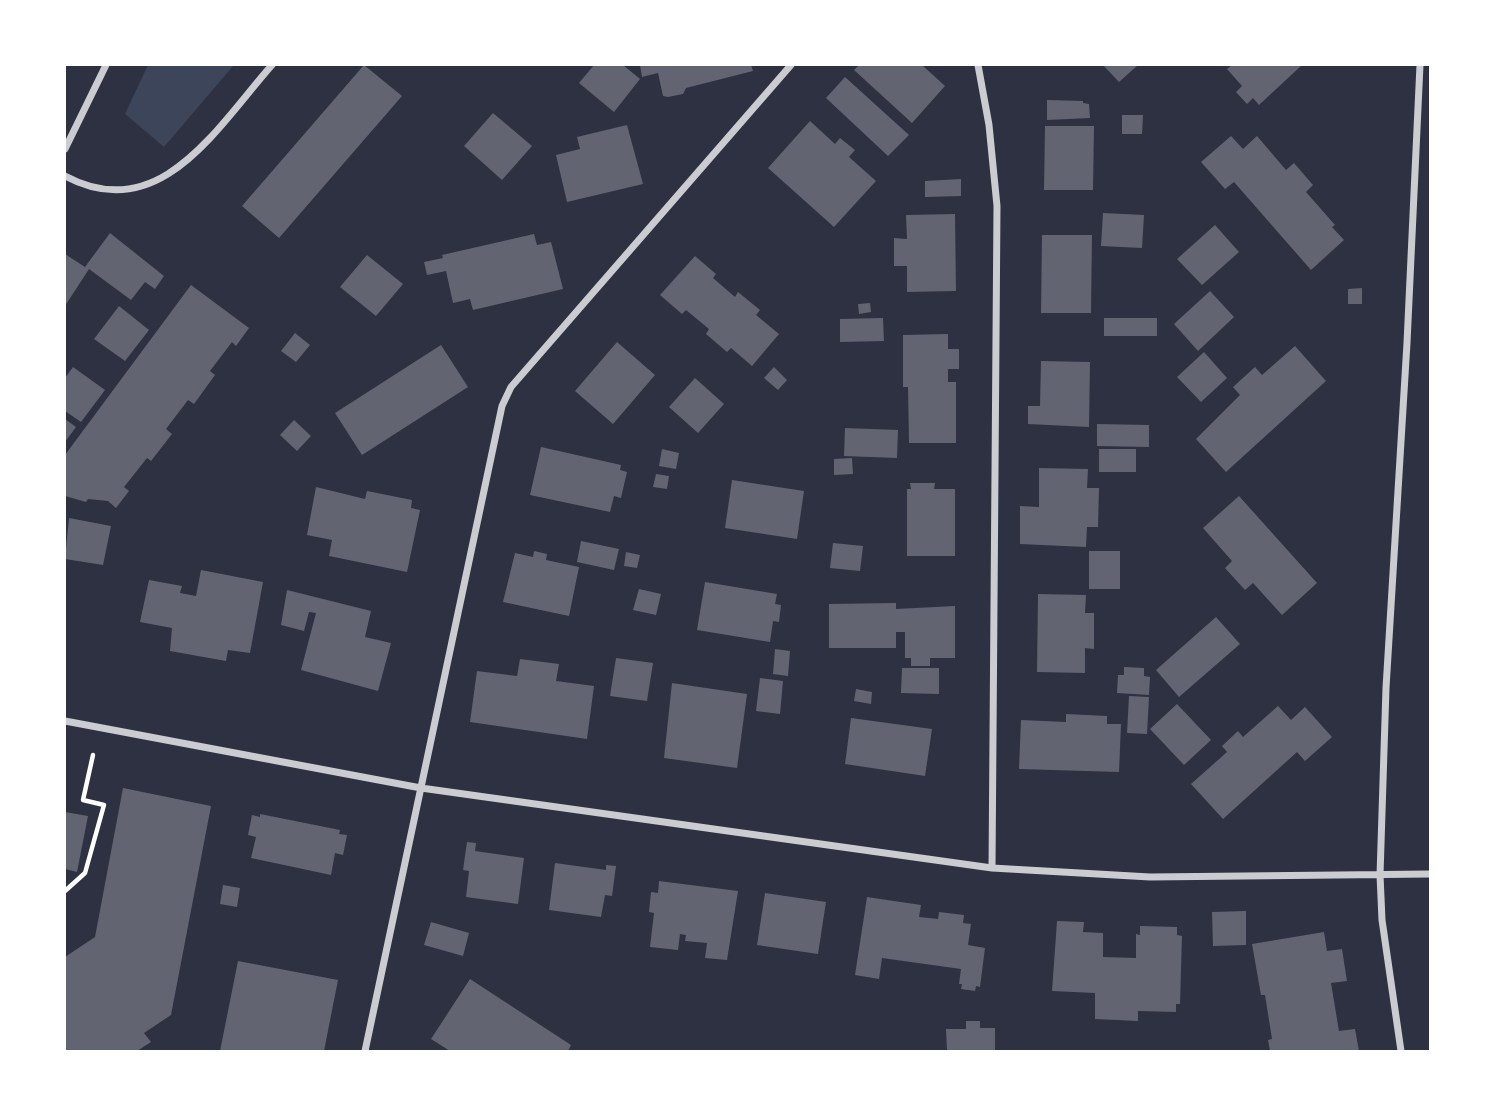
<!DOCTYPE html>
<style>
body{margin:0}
#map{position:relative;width:1495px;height:1116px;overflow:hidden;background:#2d3142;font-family:"Sofia Sans Condensed",sans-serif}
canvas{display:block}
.frame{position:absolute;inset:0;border:66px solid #fff;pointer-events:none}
</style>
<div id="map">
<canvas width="1495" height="1116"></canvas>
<div class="frame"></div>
</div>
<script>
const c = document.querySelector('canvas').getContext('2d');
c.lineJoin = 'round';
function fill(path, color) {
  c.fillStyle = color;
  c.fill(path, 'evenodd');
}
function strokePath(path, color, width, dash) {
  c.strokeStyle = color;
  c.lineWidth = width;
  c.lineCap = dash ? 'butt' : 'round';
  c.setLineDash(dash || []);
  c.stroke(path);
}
fill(new Path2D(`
 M 148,65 L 234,65 L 164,147 L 125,114 Z`), '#3c4559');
fill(new Path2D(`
 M 364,65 L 402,96 L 279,238 L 242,206 Z
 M 594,65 L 623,65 L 640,79 L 614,112 L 579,83 Z
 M 640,65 L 751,65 L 753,71 L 686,88 L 683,94 L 668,97 L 663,96 L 658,73 L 642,77 Z
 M 859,65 L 922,65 L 945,86 L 912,123 L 854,70 Z
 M 1103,65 L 1138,65 L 1119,82 Z
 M 1232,65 L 1302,65 L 1259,105 L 1253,98 L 1247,104 L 1236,92 L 1242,86 L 1227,69 Z
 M 845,77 L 909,135 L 888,156 L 826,98 Z
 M 1047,100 L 1083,101 L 1083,103 L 1089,104 L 1090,118 L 1047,120 Z
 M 493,113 L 532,146 L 502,180 L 464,146 Z
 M 1122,115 L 1143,115 L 1142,134 L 1122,134 Z
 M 810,121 L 835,144 L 840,138 L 855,150 L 849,157 L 876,181 L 834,227 L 768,168 Z
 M 627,125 L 643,184 L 567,202 L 556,155 L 580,149 L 577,137 Z
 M 1045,126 L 1094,126 L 1093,190 L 1044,190 Z
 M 1231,136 L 1243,149 L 1257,136 L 1286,170 L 1294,163 L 1313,185 L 1306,192 L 1335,225 L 1332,227 L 1344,240 L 1311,270 L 1234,182 L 1225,189 L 1201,162 Z
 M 961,179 L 961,196 L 925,197 L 925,181 Z
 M 1103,213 L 1144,215 L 1142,248 L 1101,246 Z
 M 955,214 L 956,291 L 907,292 L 907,266 L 894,266 L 894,238 L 907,239 L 906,215 Z
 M 1215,225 L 1239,252 L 1202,285 L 1177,259 Z
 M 110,233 L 164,276 L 155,289 L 145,282 L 131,300 L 89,269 L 65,306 L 65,254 L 85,267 Z
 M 534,234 L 537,245 L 551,242 L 563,289 L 473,310 L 470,299 L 453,303 L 446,271 L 427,275 L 424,262 L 443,258 L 442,255 Z
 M 1042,235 L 1092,235 L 1091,313 L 1041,313 Z
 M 367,255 L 403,284 L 376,316 L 340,287 Z
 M 695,256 L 716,274 L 713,278 L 735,297 L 738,292 L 760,310 L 756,315 L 779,334 L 752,366 L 731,348 L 727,352 L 706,334 L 709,329 L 686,310 L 682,314 L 660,295 Z
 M 191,285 L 249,328 L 236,346 L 232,342 L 210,371 L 215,375 L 194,404 L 188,400 L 166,429 L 172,434 L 151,461 L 147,458 L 124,487 L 129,491 L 116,508 L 108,501 L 88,499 L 86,502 L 65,496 L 65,455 Z
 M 1362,288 L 1362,304 L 1348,304 L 1348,289 Z
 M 1210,291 L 1234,317 L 1198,351 L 1174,324 Z
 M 870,303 L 871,312 L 859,314 L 858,304 Z
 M 119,306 L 149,330 L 125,361 L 94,339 Z
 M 883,318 L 884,341 L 840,342 L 840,319 Z
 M 1104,318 L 1157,318 L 1157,336 L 1104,336 Z
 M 295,333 L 310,345 L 296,362 L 281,351 Z
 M 948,334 L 948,349 L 959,349 L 959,369 L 948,369 L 948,382 L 956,382 L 956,443 L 909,443 L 908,387 L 903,387 L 903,335 Z
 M 617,342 L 655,375 L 613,424 L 575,391 Z
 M 441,345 L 468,387 L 362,455 L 335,413 Z
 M 1295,346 L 1326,381 L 1226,472 L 1196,439 L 1240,395 L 1233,387 L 1255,367 L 1262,375 Z
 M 1204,352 L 1227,378 L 1201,402 L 1177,377 Z
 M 1041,361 L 1090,362 L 1089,427 L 1028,424 L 1028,406 L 1040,406 Z
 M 73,367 L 105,390 L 81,422 L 65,411 L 65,378 Z
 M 774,367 L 787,380 L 778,390 L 764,378 Z
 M 695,378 L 724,404 L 698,433 L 669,407 Z
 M 65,419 L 76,427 L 65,442 Z
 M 294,420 L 311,436 L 297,451 L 280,435 Z
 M 1097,424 L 1149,425 L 1149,447 L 1097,446 Z
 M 845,428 L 898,430 L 897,458 L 844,456 Z
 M 541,447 L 621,465 L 620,470 L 627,472 L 621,498 L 614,496 L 610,512 L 530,495 Z
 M 662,449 L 679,453 L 676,469 L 659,466 Z
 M 1099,449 L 1136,449 L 1136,472 L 1099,472 Z
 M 852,458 L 853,474 L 834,475 L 834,459 Z
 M 1039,468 L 1088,469 L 1087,488 L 1099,488 L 1098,527 L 1087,527 L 1086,547 L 1020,544 L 1020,506 L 1039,507 Z
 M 656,474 L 669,476 L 667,489 L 653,487 Z
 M 732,480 L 804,491 L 797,539 L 725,528 Z
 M 910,483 L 935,483 L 934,489 L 955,489 L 955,556 L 907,556 L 907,489 L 911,489 Z
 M 316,487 L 365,499 L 367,491 L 412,500 L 411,508 L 420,510 L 407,572 L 329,556 L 332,540 L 307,535 Z
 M 1239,496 L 1317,583 L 1282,615 L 1253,583 L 1245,590 L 1225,568 L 1232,561 L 1203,528 Z
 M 69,518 L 111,526 L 103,565 L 65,559 Z
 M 581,541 L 619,549 L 614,570 L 577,562 Z
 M 833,543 L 863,546 L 860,571 L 830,568 Z
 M 534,551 L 547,554 L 546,560 L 579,567 L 569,616 L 503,602 L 515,553 L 533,557 Z
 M 1089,551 L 1120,551 L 1120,589 L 1089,589 Z
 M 626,552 L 640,555 L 637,568 L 624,566 Z
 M 201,570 L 263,582 L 250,653 L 228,650 L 226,661 L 170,651 L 172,628 L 140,622 L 149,580 L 182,586 L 180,593 L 196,596 Z
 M 705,582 L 777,594 L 775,604 L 781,605 L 779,622 L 773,621 L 770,642 L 697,630 Z
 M 639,589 L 661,594 L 656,615 L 633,610 Z
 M 287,590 L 371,611 L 365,637 L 391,643 L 378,691 L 301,670 L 316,613 L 309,612 L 304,631 L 281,625 Z
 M 1038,594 L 1086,595 L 1085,613 L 1094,613 L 1094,649 L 1085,648 L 1085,673 L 1037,672 Z
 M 896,603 L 896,609 L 955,606 L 955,658 L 930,658 L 930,666 L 911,666 L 911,658 L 905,658 L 905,632 L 896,632 L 896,648 L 829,648 L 829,604 Z
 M 1216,617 L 1240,644 L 1179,697 L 1156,670 Z
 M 775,649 L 790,651 L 788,676 L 773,674 Z
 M 616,658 L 653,663 L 647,701 L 610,696 Z
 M 520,659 L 559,664 L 556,681 L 594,686 L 587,739 L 470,722 L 477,671 L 517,676 Z
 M 1124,667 L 1144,668 L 1144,676 L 1150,677 L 1149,695 L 1117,693 L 1118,675 L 1124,675 Z
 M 902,668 L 939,668 L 939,694 L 901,693 Z
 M 760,678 L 783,681 L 780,714 L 756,711 Z
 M 672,683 L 747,694 L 737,768 L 664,758 Z
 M 856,689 L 872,692 L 871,704 L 854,701 Z
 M 1129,696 L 1149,697 L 1147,734 L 1127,733 Z
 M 1177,704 L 1211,740 L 1184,765 L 1150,729 Z
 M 1278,706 L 1291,720 L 1305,707 L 1332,737 L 1305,761 L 1297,752 L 1223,819 L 1191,784 L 1227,752 L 1222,746 L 1238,731 L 1243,737 Z
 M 1066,714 L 1107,716 L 1107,724 L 1121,724 L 1119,772 L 1019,769 L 1021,720 L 1066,722 Z
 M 851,718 L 932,729 L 925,776 L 845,764 Z
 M 123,788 L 211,806 L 171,1015 L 144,1033 L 151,1042 L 137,1051 L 65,1051 L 65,957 L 95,937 Z
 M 65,812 L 88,816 L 77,872 L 65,869 Z
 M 260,814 L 340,830 L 339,834 L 347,835 L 343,855 L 335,853 L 331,875 L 251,858 L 256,837 L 248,835 L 252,815 L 260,817 Z
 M 467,842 L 476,843 L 475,851 L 524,858 L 518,904 L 466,897 L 469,871 L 463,870 Z
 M 555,863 L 606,870 L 606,865 L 616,866 L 612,896 L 605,895 L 601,917 L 549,910 Z
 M 659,881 L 738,891 L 727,960 L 705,958 L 707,943 L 685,941 L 686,935 L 680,934 L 678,950 L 650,947 L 654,913 L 649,912 L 651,892 L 658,893 Z
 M 223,885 L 240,888 L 237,907 L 220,904 Z
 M 765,893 L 826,902 L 818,954 L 757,945 Z
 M 867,897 L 921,905 L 919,917 L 938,919 L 939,912 L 964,915 L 963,923 L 971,924 L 968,945 L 985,948 L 980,987 L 976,986 L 975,991 L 961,989 L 962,984 L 959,984 L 961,969 L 882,958 L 879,979 L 855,975 Z
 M 1246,911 L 1246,945 L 1213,946 L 1212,912 Z
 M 1057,921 L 1084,922 L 1083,932 L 1103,933 L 1103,957 L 1136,958 L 1136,934 L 1140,935 L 1140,926 L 1177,927 L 1177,935 L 1182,936 L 1180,1004 L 1176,1004 L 1176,1012 L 1138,1011 L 1138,1021 L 1095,1019 L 1095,993 L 1052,991 Z
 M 431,922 L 469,933 L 463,956 L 424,945 Z
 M 1324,932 L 1327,951 L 1342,949 L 1347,981 L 1331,983 L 1339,1031 L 1355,1029 L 1359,1051 L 1270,1051 L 1268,1040 L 1272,1039 L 1265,995 L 1261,995 L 1252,944 Z
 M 238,961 L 338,980 L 324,1051 L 220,1051 Z
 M 470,979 L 571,1045 L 568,1051 L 450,1051 L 431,1039 Z
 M 966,1021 L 980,1021 L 980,1028 L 995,1028 L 995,1051 L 947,1051 L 946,1029 L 966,1029 Z`), '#626471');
strokePath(new Path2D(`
 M 65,891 L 85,873 L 104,805 L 83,800 L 93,755`), '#fff', 4.5);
strokePath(new Path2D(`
 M 978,65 L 989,125 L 997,206 L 992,868
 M 65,149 L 106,65
 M 65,176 C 160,227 217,127 272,65
 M 65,721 L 421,788 L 992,868 L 1150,877 L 1430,874
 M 365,1051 L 502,406 L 511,387 L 791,65
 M 1401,1051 L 1382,920 L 1380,875 L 1386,688 L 1407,343 L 1420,65`), '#caccd0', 7);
</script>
